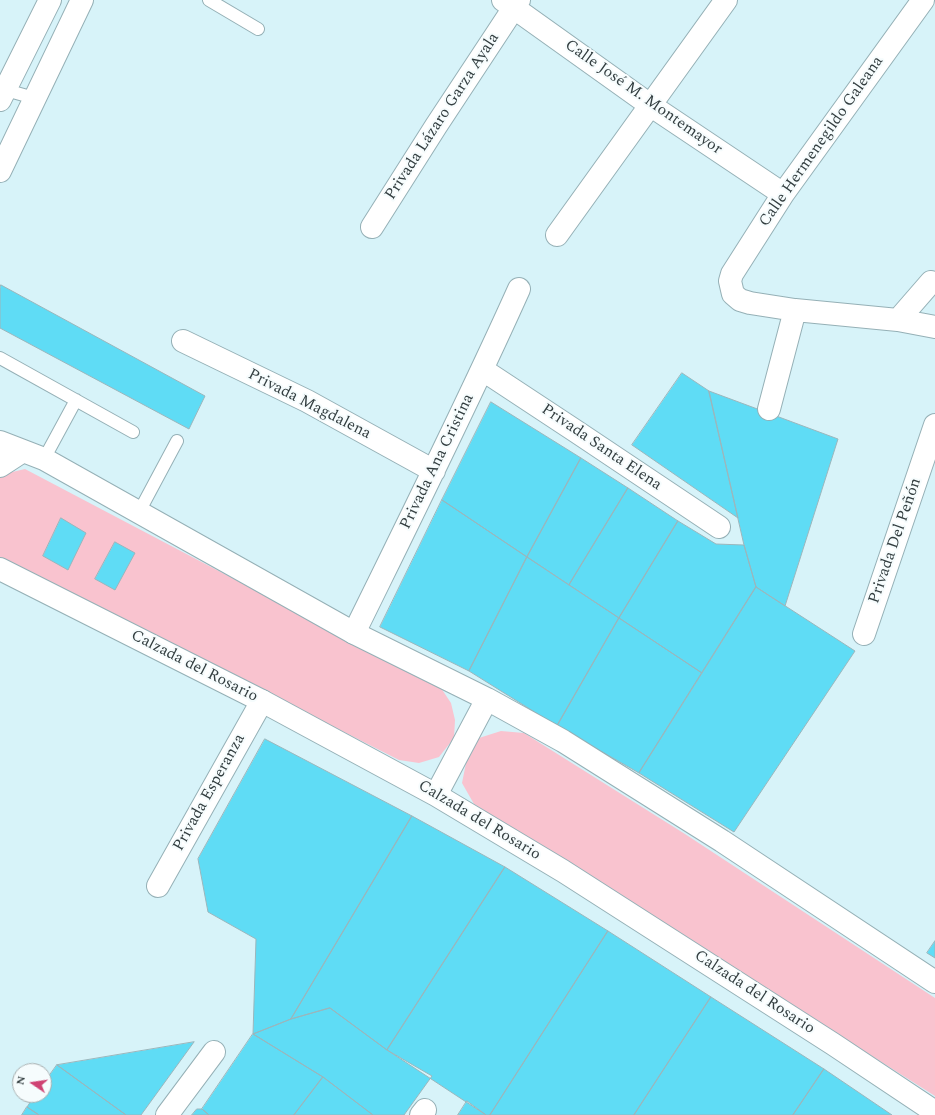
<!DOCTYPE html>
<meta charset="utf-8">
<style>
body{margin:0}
#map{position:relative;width:935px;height:1115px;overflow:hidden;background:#d7f3f9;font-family:Spectral,serif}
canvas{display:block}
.north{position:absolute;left:12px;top:1063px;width:40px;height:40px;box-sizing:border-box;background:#f6fcfd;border:1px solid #a8b0b1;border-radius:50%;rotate:283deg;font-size:11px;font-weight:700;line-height:16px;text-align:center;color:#333e40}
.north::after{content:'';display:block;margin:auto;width:14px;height:18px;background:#cf4273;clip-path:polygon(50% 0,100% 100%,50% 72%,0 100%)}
</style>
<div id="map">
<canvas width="935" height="1115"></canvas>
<div class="north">N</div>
</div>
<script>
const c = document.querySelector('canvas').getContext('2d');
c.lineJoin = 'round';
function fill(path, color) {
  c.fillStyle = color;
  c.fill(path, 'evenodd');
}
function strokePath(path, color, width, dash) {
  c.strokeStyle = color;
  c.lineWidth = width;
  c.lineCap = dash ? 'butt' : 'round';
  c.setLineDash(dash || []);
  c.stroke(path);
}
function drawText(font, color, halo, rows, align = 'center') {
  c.font = font + ' Spectral,serif';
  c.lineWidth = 4;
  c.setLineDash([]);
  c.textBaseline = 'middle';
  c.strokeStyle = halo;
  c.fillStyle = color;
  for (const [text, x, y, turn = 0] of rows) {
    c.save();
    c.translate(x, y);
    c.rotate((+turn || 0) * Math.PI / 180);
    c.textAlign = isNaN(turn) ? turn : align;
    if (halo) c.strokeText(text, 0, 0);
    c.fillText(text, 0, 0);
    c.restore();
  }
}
fill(new Path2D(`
 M 25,469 L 441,688 L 451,703 L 455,720 L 454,738 L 439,757 L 419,763 L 399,760 L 0,557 L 0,477 L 4,474 Z
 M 501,731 L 524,733 L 685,834 L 935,998 L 935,1096 L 474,804 L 462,783 L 467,758 L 479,738 Z`), '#f9c3cf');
const building = new Path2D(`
 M 1,285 L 205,396 L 189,429 L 0,328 L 0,288 Z
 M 682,373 L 709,391 L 738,518 L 632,445 Z
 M 709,391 L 838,439 L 785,606 L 756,587 L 744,545 Z
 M 491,402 L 581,458 L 527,557 L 442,500 Z
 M 581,458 L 628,488 L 569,585 L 527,557 Z
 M 628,488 L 678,521 L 619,618 L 569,585 Z
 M 442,500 L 527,557 L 469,671 L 380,627 Z
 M 61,518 L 86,533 L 68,570 L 43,556 Z
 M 678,521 L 716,544 L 744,545 L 756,587 L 702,673 L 619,618 Z
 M 115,542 L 135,553 L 115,590 L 95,579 Z
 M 527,557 L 619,618 L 557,726 L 469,671 Z
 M 756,587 L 855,651 L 734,832 L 639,773 Z
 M 619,618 L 702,673 L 639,773 L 557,726 Z
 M 265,739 L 412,816 L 291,1019 L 253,1034 L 256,939 L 208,912 L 198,859 Z
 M 412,816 L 505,867 L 387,1050 L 330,1008 L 291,1019 Z
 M 505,867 L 608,931 L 490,1115 L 486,1115 L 387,1050 Z
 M 608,931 L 711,997 L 634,1115 L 490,1115 Z
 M 935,941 L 935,958 L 927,953 Z
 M 711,997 L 824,1069 L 793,1115 L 634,1115 Z
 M 330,1008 L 387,1050 L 432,1076 L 404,1115 L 373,1115 L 323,1077 L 253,1034 L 291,1019 Z
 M 253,1034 L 323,1077 L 294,1115 L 209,1115 L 202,1109 Z
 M 194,1042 L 141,1115 L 126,1115 L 57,1065 Z
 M 57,1065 L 126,1115 L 39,1115 L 27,1107 L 35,1095 L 44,1095 L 44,1083 Z
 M 824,1069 L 892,1115 L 793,1115 Z
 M 323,1077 L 373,1115 L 294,1115 Z
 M 467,1101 L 486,1115 L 458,1115 Z
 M 27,1107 L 39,1115 L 22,1115 Z
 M 197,1109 L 202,1109 L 209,1115 L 192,1115 Z`);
fill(building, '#5fdcf5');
strokePath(building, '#9bb6bc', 1);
const lane = new Path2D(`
 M 209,0 L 258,29
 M 1,95 L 13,92 L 34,98
 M 0,358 L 133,432
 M 44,459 L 76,400
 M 139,512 L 177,441`);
const street = new Path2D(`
 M 503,0 L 650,105 L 783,194
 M 923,0 L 783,194 L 732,274 L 730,281 L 733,294 L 740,300 L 750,303 L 795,310 L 898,320 L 935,327
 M 372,227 L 436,126 L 519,0
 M 557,235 L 726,0
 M 898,320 L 931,282
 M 183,341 L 307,401 L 434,471
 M 483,370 L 577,432 L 719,527
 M 769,409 L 795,310
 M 354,633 C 410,519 467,405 519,289
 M 864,634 L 935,425
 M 158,886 L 262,701
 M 167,1115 L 214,1052
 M 421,1115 L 425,1110`);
const secondary = new Path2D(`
 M 0,100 L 50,0
 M 0,171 L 82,0
 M 0,442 L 44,459 L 354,633 L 487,699 L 563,741 L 722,841 L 935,982
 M 0,466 L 23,451
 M 0,569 L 262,701 L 436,795 L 563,871 L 833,1044 L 935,1112
 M 436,795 L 487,699`);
strokePath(lane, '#95b0b6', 14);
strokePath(street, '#95b0b6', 24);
strokePath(secondary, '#95b0b6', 24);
strokePath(lane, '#fff', 12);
strokePath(street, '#fff', 22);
strokePath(secondary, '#fff', 22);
drawText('16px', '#333e40', '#f6fcfd', [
 ["Calle José M. Montemayor",643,98,35],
 ["Privada Lázaro Garza Ayala",443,117,-57],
 ["Calle Hermenegildo Galeana",822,142,-55],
 ["Privada Magdalena",309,405,27],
 ["Privada Santa Elena",601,448,34],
 ["Privada Ana Cristina",438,462,-64],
 ["Privada Del Peñón",896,541,-71],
 ["Calzada del Rosario",194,667,27],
 ["Privada Esperanza",210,793,-61],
 ["Calzada del Rosario",479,821,31],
 ["Calzada del Rosario",754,993,33]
]);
</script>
